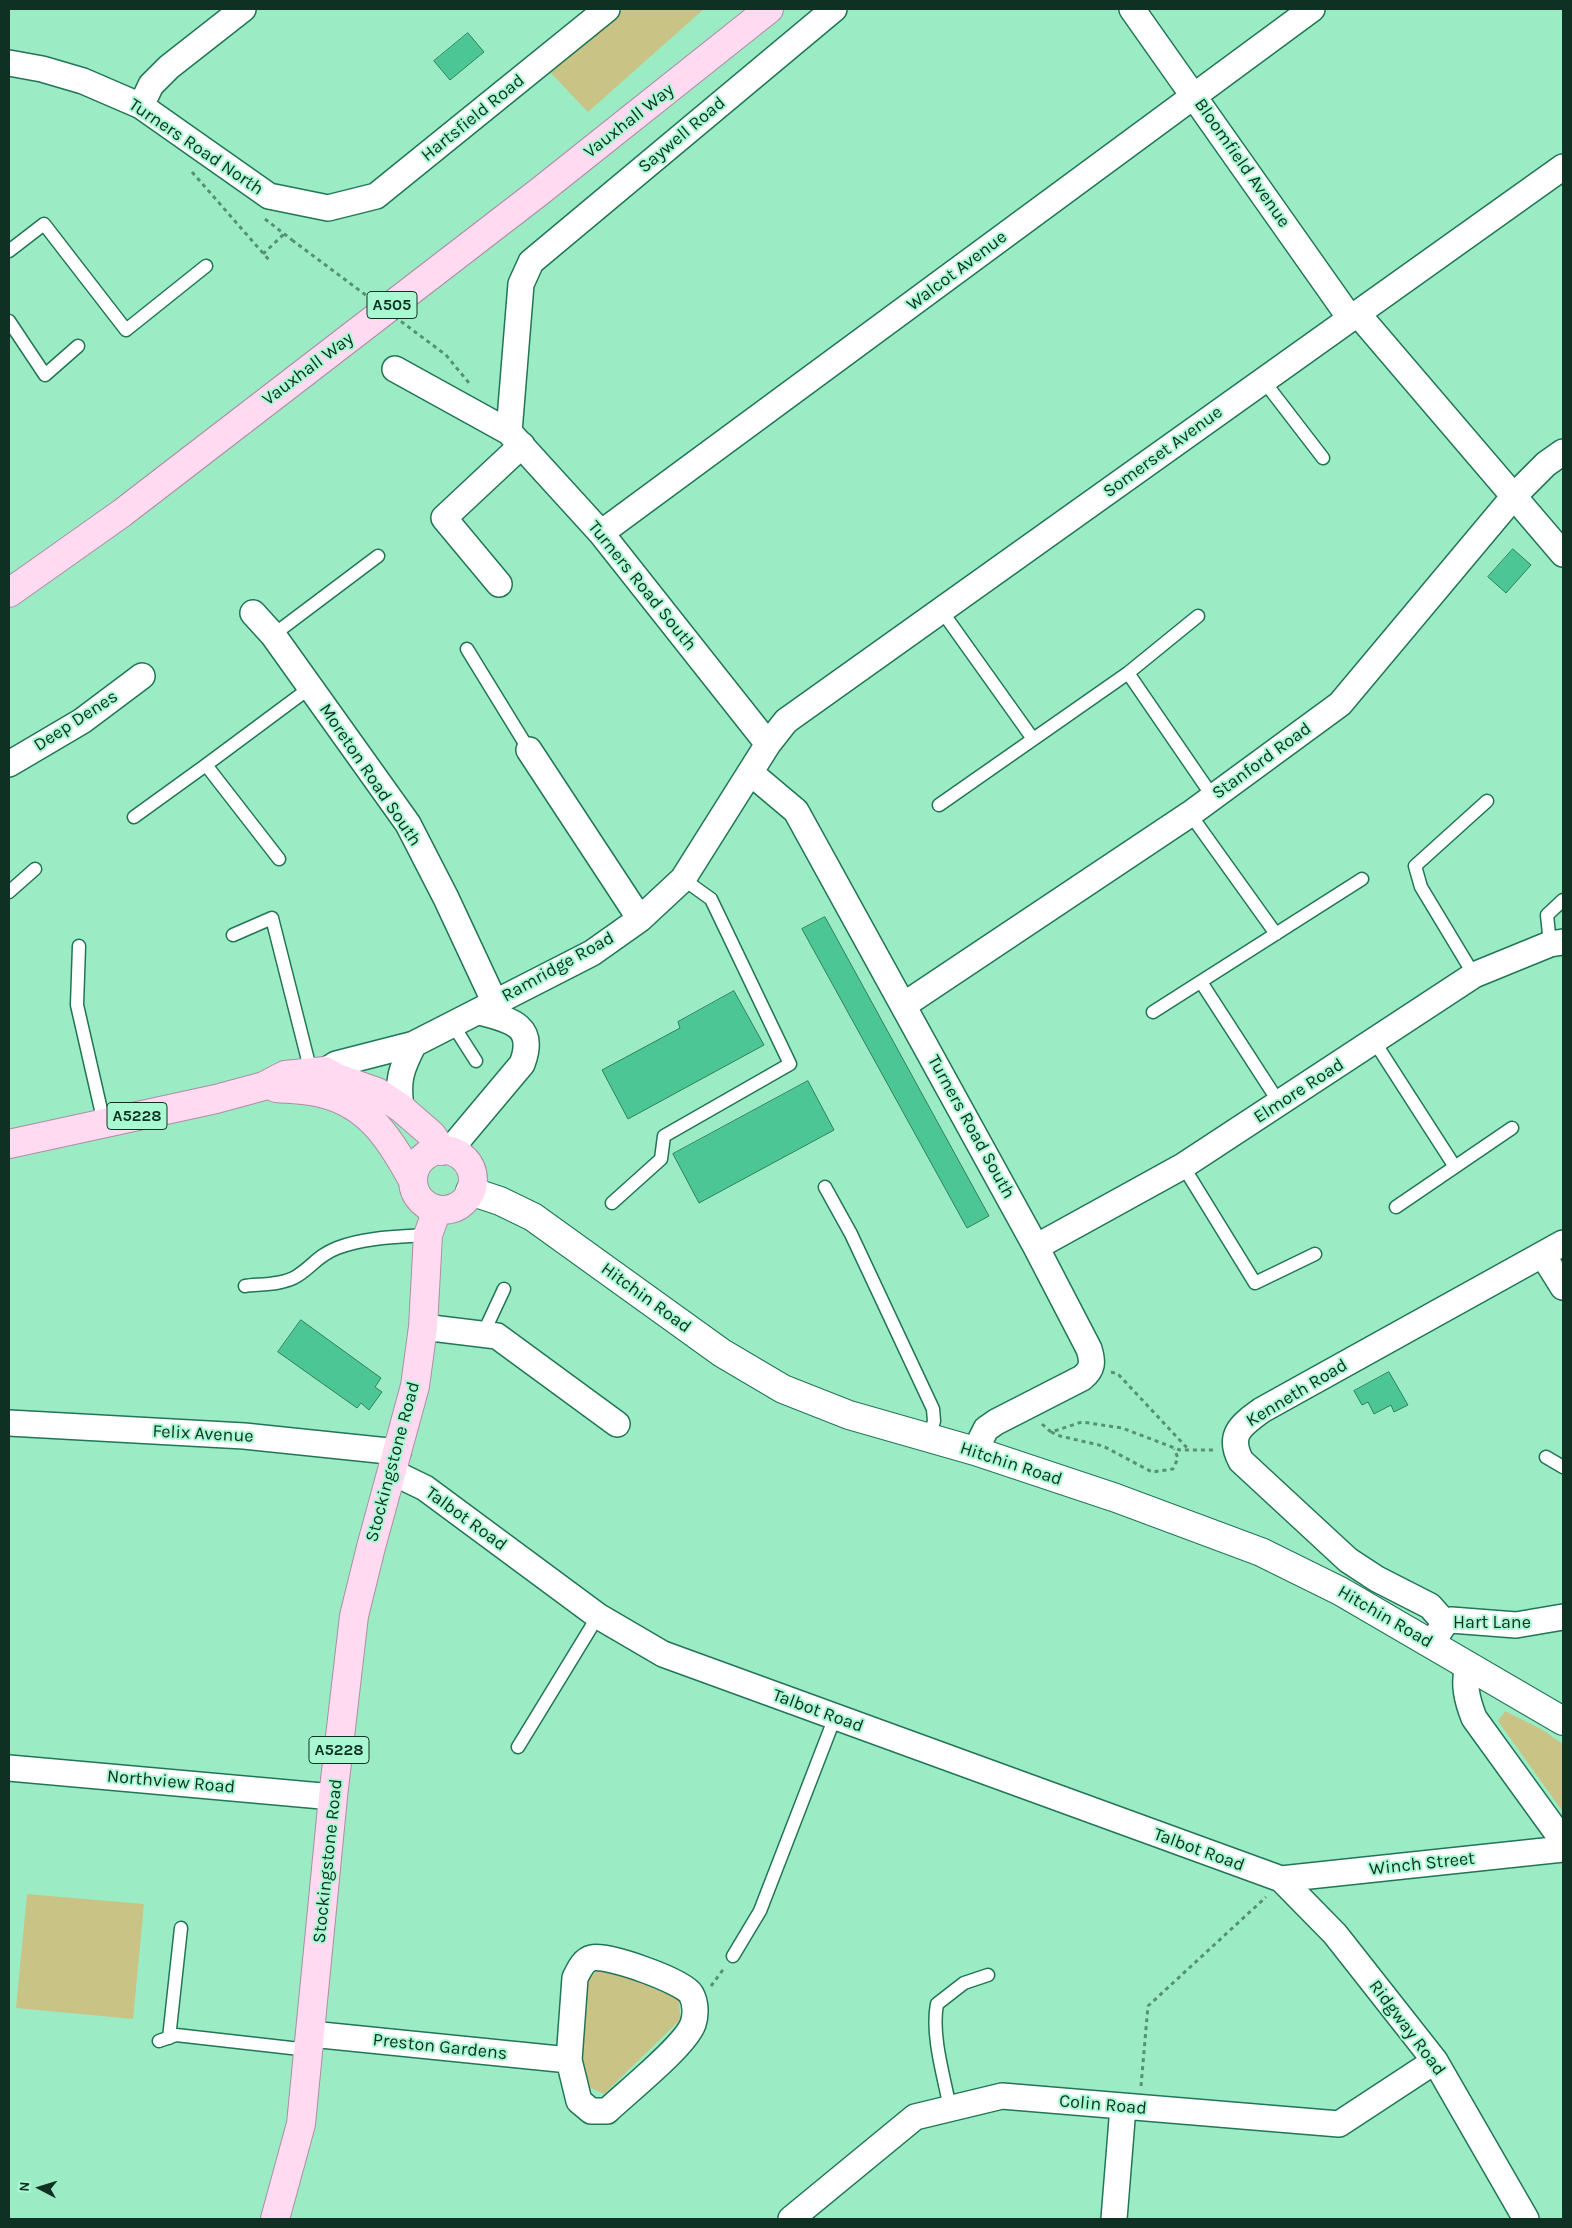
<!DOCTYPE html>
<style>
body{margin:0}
#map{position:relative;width:1572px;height:2228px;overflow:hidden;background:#9becc5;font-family:Karla,sans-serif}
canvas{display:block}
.frame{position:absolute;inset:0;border:10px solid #0f3123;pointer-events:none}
.north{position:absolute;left:15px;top:2163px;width:50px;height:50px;-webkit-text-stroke:4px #a8f9d2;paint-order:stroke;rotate:275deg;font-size:14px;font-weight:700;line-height:20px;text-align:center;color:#0f3123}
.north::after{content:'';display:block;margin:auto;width:18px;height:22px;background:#0f3123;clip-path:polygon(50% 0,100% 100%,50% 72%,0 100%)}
</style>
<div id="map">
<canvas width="1572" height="2228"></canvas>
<div class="frame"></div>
<div class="north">N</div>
</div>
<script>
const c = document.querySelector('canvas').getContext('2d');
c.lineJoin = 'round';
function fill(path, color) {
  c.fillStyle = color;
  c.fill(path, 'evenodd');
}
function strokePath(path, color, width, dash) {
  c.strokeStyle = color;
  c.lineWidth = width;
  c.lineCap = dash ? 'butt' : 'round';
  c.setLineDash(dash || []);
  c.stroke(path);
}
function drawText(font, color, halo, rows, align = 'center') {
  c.font = font + ' Karla,sans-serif';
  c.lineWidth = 4;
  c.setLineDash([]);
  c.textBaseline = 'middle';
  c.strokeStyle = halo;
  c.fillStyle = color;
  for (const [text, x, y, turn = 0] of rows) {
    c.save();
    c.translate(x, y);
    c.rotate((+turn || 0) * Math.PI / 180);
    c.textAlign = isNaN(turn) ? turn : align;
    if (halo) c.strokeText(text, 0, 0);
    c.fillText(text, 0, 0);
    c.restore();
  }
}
fill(new Path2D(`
 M 624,9 L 704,9 L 588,112 L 550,72 Z
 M 1505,1711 L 1541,1729 L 1563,1744 L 1563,1812 L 1498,1721 Z
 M 27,1894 L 144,1904 L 133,2019 L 16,2008 Z
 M 601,1967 L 678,1998 L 681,2019 L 604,2094 L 582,2084 L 584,1982 Z`), '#c9c385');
const building = new Path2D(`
 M 468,33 L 484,52 L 450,80 L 434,61 Z
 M 1513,549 L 1531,565 L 1506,593 L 1488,577 Z
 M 825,917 L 989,1216 L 967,1228 L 802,929 Z
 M 734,991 L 764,1045 L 628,1119 L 602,1070 L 680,1028 L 678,1022 Z
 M 808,1081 L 834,1130 L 699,1203 L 673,1154 Z
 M 301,1320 L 381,1378 L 375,1387 L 382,1392 L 369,1410 L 361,1403 L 357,1408 L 278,1352 Z
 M 1389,1372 L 1408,1405 L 1394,1412 L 1391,1405 L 1374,1414 L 1368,1402 L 1362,1405 L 1354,1391 Z`);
fill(building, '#4cc694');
strokePath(building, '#2e805e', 1);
const service = new Path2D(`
 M 9,251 L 44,224 L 126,330 L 206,266
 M 9,321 L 45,375 L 78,346
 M 1263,380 L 1323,458
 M 941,610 L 1033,739
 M 273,635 L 378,556
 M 467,649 L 529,750
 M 1128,673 L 1213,797
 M 939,805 L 1128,673 L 1198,616
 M 1190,814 L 1276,934
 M 134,817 L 206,765
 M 279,859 L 206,765 L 311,687
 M 9,892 L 35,869
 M 233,935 L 272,918 L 312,1076
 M 1550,944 L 1547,915 L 1563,900
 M 79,946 L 77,1005 L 104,1123
 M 1474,975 L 1421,887 L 1415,866 L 1487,801
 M 1201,982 L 1280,1104
 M 1153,1012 L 1362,879
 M 453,1025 L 476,1061
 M 1374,1041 L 1455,1167
 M 1183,1166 L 1255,1283 L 1315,1254
 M 825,1187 L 851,1234 L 933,1409 L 934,1421 L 929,1438
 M 612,1203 L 661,1159 L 664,1136 L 790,1064 L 711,899 L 683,879
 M 1396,1207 L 1512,1128
 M 245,1286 C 260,1284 283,1285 297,1276 C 313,1266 317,1256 337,1248 C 366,1237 398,1237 428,1235
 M 483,1334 L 504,1289
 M 1546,1457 L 1563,1467
 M 518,1747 L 598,1616
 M 733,1956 L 760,1911 L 835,1717
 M 169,2038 L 181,1928
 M 159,2041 L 176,2035 L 309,2050
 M 950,2108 C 944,2077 931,2035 937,2004 L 964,1983 L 988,1975`);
const minor = new Path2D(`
 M 1132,9 L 1350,318
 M 9,63 L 42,69 L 83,81 L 141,106 L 269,196 L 328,208 L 376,196 L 607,9
 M 141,106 L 151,85 L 169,67 L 243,9
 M 1357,313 L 1563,554
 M 395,369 L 509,432
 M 601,533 L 1312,9
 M 499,584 L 444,518 L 522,445
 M 253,613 L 273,635 L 408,824 L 446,898 L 495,1003
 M 768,744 L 601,533 L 509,432 L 521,284 L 531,262 L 834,9
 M 529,750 L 640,919
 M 9,764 L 82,721 L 142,676
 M 752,774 L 796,811 L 1036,1247 L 1089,1349 C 1093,1362 1093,1369 1082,1378 L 996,1422 L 986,1429 L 975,1451
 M 904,1005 L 1190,814 L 1340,704 L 1515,495 L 1546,464 L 1563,452
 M 325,1071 L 336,1064 L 414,1044 L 592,953 L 640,919 L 683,879 L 768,744 L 786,721 L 1563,167
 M 401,1108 C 397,1080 401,1069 414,1044
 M 449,1151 L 522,1064 C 537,1025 510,1020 479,1012
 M 1036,1247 L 1183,1166 L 1474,975 L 1550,944 L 1563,942
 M 1543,1255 L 1563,1287
 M 423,1327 L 497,1336 L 617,1424
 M 9,1423 L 244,1436 L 398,1452
 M 392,1472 L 425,1488 L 598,1616 L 663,1654 L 1281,1879 L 1335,1934 L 1435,2061 L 1526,2219
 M 1445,1623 L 1430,1606 L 1377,1579 L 1348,1560 L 1241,1461 C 1227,1435 1241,1425 1262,1410 L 1563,1243
 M 1437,1635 L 1445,1623 L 1451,1620 L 1516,1625 L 1563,1617
 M 1468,1665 C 1463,1684 1467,1700 1474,1718 L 1563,1841
 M 9,1768 L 333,1797
 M 1281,1879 L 1563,1849
 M 311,2034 L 569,2060 L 579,2101 L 591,2111 L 607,2111 C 627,2092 685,2046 693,2024 C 696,2015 696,2003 691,1994 C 683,1981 607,1954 592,1958 C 583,1960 579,1970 575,1978 L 569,2060
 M 791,2219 L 915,2117 L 1002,2096 L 1339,2124 L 1435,2061
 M 1114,2219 L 1123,2107`);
const tertiary = new Path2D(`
 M 470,1191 L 500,1201 L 533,1217 L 722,1353 L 783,1389 L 849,1415 L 975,1451 L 1116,1498 L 1261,1552 L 1340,1591 L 1563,1721`);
const primary = new Path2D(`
 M 9,593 L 122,513 L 539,192 L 769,9
 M 276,1088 C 287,1089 299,1089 310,1091 C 365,1099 389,1136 413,1181
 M 9,1144 L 216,1099 L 264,1086 L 285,1075 L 325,1071 L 337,1078 L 377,1092 L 401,1108 L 432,1135 L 442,1151
 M413 1180a30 30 0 1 1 60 0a30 30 0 1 1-60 0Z
 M 275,2219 L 301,2124 L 333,1797 L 354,1616 L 371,1547 L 415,1386 L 423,1327 L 428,1235 L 437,1210`);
strokePath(service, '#217655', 15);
strokePath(minor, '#217655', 28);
strokePath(tertiary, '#217655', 30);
strokePath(primary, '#ab8fa2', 30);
strokePath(new Path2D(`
 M 192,172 L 269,260
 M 265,219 L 292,240
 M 263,254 L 284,234
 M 446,355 L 469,383
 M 1111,1372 L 1118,1374 L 1189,1450
 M 1042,1424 L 1051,1432 L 1082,1422 L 1122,1428 L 1180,1450 L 1214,1450
 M 1051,1432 L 1060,1436 L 1103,1446 L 1152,1472 L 1173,1469 L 1178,1458 L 1174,1449
 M 711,1986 L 725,1967
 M 1141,2086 L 1148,2006 L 1266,1897`), '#569075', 3, [4, 4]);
strokePath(service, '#fff', 12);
strokePath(minor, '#fff', 25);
strokePath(tertiary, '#fff', 28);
strokePath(primary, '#ffdaf0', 28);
strokePath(new Path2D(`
 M 292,240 L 446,355`), '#569075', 3, [4, 4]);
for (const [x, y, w] of [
 [392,305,50],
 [137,1116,60],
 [339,1750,60]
]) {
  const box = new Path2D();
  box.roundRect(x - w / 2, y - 13.5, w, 27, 4);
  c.fillStyle = '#a8f9d2';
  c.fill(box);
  strokePath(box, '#0f3123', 1);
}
drawText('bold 16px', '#0f3123', null, [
 ["A505",392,305],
 ["A5228",137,1116],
 ["A5228",339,1750]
]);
drawText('18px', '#0f3123', '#a8f9d2', [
 ["Hartsfield Road",473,118,-39],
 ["Vauxhall Way",629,121,-38],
 ["Saywell Road",682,135,-40],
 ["Turners Road North",196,147,34],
 ["Bloomfield Avenue",1242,163,55],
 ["Walcot Avenue",957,271,-37],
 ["Vauxhall Way",308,369,-37],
 ["Somerset Avenue",1163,452,-36],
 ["Turners Road South",642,586,51],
 ["Deep Denes",76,721,-33],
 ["Stanford Road",1262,761,-36],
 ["Moreton Road South",370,775,56],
 ["Ramridge Road",558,967,-29],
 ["Elmore Road",1299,1091,-33],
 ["Turners Road South",971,1127,61],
 ["Hitchin Road",646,1298,36],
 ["Kenneth Road",1297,1393,-31],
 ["Felix Avenue",203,1434,3],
 ["Stockingstone Road",393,1462,-75],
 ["Hitchin Road",1011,1464,18],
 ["Talbot Road",466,1519,36],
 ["Hitchin Road",1385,1617,30],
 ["Hart Lane",1492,1623],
 ["Talbot Road",818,1711,20],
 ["Northview Road",171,1782,5],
 ["Talbot Road",1199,1850,20],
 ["Stockingstone Road",328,1861,-84],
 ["Winch Street",1422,1864,-6],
 ["Ridgway Road",1407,2028,53],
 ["Preston Gardens",440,2047,6],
 ["Colin Road",1103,2105,5]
]);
</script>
